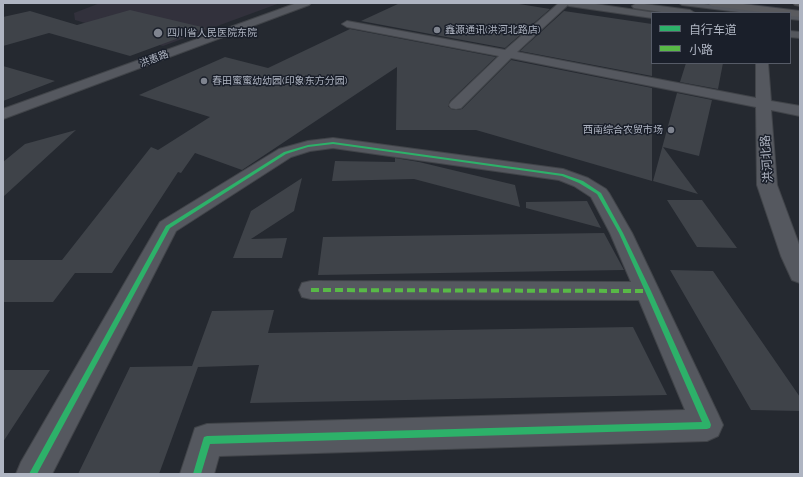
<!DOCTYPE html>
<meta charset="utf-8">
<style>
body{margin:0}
#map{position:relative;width:803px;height:477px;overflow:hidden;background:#252930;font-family:Raleway,"Noto Sans SC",sans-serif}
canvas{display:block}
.frame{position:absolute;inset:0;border:4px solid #afb5c2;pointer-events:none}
.legend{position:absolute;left:651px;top:12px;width:140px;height:52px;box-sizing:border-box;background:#1a1f2a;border:1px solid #565b67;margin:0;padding:5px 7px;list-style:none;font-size:12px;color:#afb5c2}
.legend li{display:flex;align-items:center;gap:8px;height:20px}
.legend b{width:20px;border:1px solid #565b67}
</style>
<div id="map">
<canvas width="803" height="477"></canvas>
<div class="frame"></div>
<ul class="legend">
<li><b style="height:5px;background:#2db169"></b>自行车道</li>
<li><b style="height:5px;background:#58b947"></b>小路</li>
</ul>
</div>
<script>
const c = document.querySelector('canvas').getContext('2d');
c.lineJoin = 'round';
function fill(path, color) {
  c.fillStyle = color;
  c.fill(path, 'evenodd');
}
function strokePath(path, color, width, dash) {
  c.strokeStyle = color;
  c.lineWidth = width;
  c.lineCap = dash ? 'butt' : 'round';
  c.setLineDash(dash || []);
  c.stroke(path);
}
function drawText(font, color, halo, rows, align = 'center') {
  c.font = font + ' Raleway,"Noto Sans SC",sans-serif';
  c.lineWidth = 3;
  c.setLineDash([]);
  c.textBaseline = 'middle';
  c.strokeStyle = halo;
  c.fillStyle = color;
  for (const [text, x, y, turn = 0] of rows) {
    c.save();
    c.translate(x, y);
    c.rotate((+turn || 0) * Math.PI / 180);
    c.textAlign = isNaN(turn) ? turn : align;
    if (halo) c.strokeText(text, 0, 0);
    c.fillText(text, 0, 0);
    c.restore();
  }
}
fill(new Path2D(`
 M 100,3 L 280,3 L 163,46 L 75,20 L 74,13 Z`), '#32313c');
fill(new Path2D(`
 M 400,3 L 513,3 L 550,9 L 505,48 L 361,21 Z
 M 130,10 L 206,28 L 130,56 L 49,33 L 3,46 L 3,17 L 30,11 L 77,25 Z
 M 564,11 L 652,24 L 652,76 L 520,51 Z
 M 350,29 L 496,57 L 450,101 L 448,106 L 451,109 L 456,110 L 462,109 L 511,60 L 652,88 L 652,181 L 476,130 L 396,130 L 397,67 L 242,170 L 195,153 L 181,173 L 178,172 L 112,273 L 75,273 L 53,302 L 3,302 L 3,260 L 62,260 L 151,147 L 158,150 L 210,117 L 139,95 L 225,57 L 268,68 Z
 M 686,63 L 723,63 L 718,89 L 680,82 Z
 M 3,66 L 55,81 L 3,101 Z
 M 677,93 L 712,100 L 699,156 L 663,147 L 698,194 L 653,181 Z
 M 76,130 L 3,197 L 3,162 L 25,144 Z
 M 395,158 L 419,162 L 515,185 L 520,207 L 414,179 L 332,181 L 335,161 L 395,162 Z
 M 302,178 L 294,211 L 251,239 L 287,238 L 282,258 L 233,258 L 251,211 Z
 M 667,200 L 702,200 L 737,248 L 697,247 Z
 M 587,201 L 601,228 L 526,208 L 526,202 Z
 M 604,233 L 624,270 L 318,275 L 323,237 Z
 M 670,270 L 713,271 L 800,397 L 800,411 L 751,410 Z
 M 274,310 L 268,333 L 633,327 L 667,395 L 250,403 L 259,365 L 198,367 L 159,474 L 78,474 L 130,367 L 192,366 L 212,311 Z
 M 3,370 L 50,370 L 3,442 Z`), '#3f4349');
const lane = new Path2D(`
 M 679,3 L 696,3 L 762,11 L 765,13 L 747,13 L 682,5 Z
 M 790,15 L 800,16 L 800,20 L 790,19 Z`);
const street = new Path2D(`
 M 297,3 L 311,3 L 309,5 L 3,119 L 3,109 Z
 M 559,3 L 570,3 L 517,52 L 756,98 L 756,63 L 768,63 L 771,101 L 800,106 L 800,116 L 771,110 L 777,185 L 800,247 L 800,283 L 792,280 L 781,256 L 757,185 L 756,107 L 511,58 L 461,108 L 456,109 L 451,108 L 449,105 L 451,102 L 499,56 L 347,27 L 342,24 L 347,21 L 505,50 Z
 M 333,138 L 563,169 L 588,178 L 606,189 L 609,193 L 632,233 L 718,414 L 723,425 L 718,436 L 707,441 L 219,456 L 214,474 L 180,474 L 195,428 L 207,424 L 685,410 L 639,300 L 311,299 L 302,297 L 299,290 L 302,283 L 311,281 L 631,282 L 610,233 L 591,197 L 574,186 L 559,180 L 333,148 L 310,151 L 291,157 L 176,231 L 52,474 L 16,474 L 21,462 L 160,222 L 279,149 L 308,141 Z`);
const secondary = new Path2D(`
 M 564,3 L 589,3 L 656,13 L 652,13 L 652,18 L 569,6 Z
 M 637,3 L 690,10 L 695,13 L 668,13 L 634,8 L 632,6 Z
 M 793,3 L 800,3 L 800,6 L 795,5 Z
 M 790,31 L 800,32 L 800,38 L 790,37 Z`);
const highway = new Path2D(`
 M 707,3 L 735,3 L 800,11 L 800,17 L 790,16 L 790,13 L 769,13 L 712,6 Z`);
strokePath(lane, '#414449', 2);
strokePath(street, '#414449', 2);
strokePath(secondary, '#414449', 2);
strokePath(highway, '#42454c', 2);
fill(lane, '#55585f');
fill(street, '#55585f');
fill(secondary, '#54575d');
fill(highway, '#5a5b5f');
strokePath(new Path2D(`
 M 311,290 L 648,291`), '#58b947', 4, [8, 4]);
fill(new Path2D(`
 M 333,142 L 563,174 L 583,181 L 601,193 L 623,233 L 651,291 L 710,422 L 711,425 L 710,428 L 707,429 L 210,444 L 201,474 L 193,474 L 203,440 L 204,437 L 207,436 L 702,422 L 645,291 L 619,233 L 597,194 L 579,183 L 562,176 L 333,144 L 308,147 L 286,154 L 170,228 L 37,474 L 29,474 L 166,226 L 284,152 L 308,145 Z`), '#2db169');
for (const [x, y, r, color] of [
 [437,30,4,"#7f848f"],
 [158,33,5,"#7f848f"],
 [204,81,4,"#7f848f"],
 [671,130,4,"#7f848f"]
]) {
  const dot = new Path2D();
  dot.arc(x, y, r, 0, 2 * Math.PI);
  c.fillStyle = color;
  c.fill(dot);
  strokePath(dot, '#1a1f2a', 1.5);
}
drawText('10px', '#afb5c2', '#1a1f2a', [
 ["鑫源通讯(洪河北路店)",445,30],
 ["四川省人民医院东院",167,33],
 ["春田蜜蜜幼幼园(印象东方分园)",212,81],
 ["西南综合农贸市场",663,130,"right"]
], 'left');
drawText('10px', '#afb5c2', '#1a1f2a', [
 ["洪惠路",154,59,-20]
]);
drawText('12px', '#afb5c2', '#1a1f2a', [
 ["洪河北路",767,159,-94]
]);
</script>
